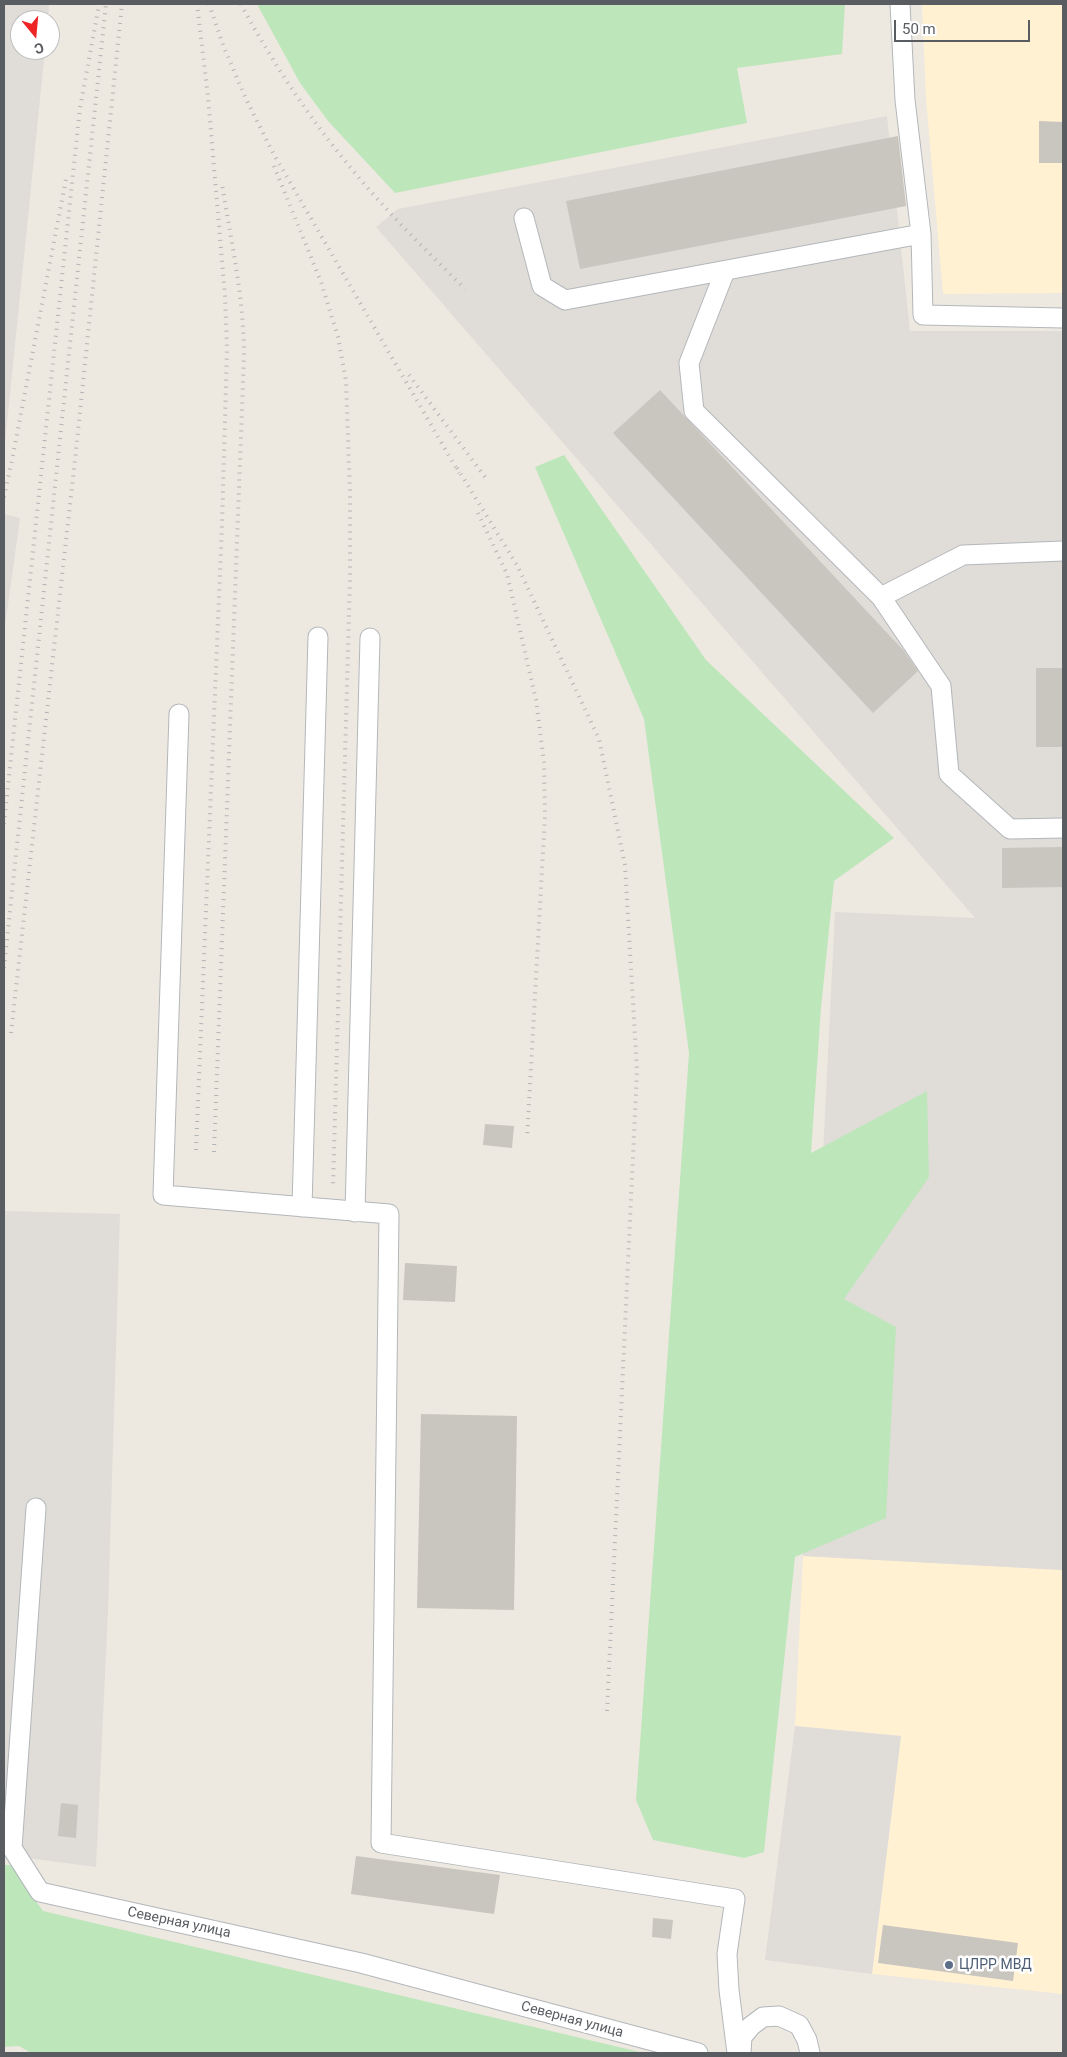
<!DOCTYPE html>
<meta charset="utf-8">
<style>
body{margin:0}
#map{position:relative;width:1067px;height:2057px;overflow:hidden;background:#ede9e0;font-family:Roboto,sans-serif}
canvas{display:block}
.frame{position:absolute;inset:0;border:5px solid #595d62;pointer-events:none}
.north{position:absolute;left:10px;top:10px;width:50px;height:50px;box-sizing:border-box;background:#fff;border:1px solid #bdbec0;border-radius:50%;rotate:163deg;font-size:14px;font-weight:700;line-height:20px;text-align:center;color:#595d62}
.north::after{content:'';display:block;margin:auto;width:18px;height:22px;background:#ef2424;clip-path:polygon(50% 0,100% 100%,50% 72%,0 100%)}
.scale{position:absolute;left:894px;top:20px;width:136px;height:22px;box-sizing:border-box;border:2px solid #595d62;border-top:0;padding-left:6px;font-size:15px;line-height:18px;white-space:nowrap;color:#595d62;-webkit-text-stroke:4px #fff;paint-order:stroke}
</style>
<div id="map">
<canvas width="1067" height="2057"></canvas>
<div class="frame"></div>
<div class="north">С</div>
<div class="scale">50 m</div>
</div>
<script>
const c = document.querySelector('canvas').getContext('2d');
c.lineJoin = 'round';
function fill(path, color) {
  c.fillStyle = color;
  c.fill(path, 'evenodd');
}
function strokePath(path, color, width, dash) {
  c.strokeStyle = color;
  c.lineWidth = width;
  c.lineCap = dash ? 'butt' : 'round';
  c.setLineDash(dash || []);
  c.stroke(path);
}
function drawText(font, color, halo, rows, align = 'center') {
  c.font = font + ' Roboto,sans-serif';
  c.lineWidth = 5;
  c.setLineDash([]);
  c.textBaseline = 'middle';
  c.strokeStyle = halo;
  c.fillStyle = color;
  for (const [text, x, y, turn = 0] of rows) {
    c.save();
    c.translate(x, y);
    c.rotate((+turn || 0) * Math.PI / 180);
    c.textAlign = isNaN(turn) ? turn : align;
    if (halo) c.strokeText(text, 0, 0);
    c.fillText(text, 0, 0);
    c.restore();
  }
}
fill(new Path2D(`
 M 922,4 L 1063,4 L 1063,293 L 943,294 L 926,98 Z
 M 803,1556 L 1063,1570 L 1063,1994 L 872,1974 L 901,1736 L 795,1726 Z`), '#fff1d2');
fill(new Path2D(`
 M 4,4 L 49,4 L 48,20 L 20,20 L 20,50 L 45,50 L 4,453 Z
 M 887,116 L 910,331 L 1063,331 L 1063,1570 L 803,1556 L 835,912 L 975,918 L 376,227 L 398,209 Z
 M 4,514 L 20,518 L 4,633 Z
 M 4,1211 L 120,1214 L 108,1611 L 96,1867 L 4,1855 Z
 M 795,1726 L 901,1736 L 872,1974 L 765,1960 Z`), '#e0dcd8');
fill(new Path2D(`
 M 257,4 L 845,4 L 842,54 L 737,68 L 747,123 L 395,193 L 328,121 L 300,83 Z
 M 564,455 L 706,660 L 894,838 L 834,881 L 821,1008 L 811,1153 L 927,1091 L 929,1177 L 844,1299 L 896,1327 L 886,1518 L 795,1557 L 764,1852 L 744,1858 L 653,1840 L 636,1800 L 689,1053 L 644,719 L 535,467 Z
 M 4,1865 L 11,1865 L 43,1911 L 644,2053 L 31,2053 L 19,2046 L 4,2047 Z`), '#bee6bb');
fill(new Path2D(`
 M 1039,121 L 1063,122 L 1063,163 L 1039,163 Z
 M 898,136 L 906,206 L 580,269 L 566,201 Z
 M 660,390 L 904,651 L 918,671 L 873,713 L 613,433 Z
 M 1036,668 L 1063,668 L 1063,747 L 1036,747 Z
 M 1063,847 L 1063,887 L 1002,888 L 1002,848 Z
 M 485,1124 L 514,1126 L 512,1148 L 483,1145 Z
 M 405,1263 L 457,1266 L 455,1302 L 403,1300 Z
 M 421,1414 L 517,1416 L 514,1610 L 417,1608 Z
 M 61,1803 L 78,1805 L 76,1838 L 58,1836 Z
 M 356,1856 L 500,1875 L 494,1914 L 351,1894 Z
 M 653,1918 L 673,1920 L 671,1939 L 652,1937 Z
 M 883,1925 L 1018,1943 L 1013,1981 L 878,1963 Z`), '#c9c5bf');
const minor = new Path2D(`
 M 900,4 L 905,100 L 921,234 L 923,315 L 1063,318
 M 524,218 L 542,286 L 565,300 L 921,234
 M 725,271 L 689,363 L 694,411 L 881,597 L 941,686 L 949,774 L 1010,829 L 1063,828
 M 881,597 L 963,555 L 1063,551
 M 179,714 L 163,1195 L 389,1214 L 381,1843 L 735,1899 L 727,1954 L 729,1990 L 737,2053
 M 302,1207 L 318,637
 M 355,1212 L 370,638
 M 36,1508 L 12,1848 L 40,1892 L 361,1963 L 698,2053
 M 741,2053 L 742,2037 L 751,2026 L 763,2017 L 779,2016 L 799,2025 L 807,2040 L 810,2053`);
strokePath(minor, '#b3b7bb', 21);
strokePath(minor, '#fff', 19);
strokePath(new Path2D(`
 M 209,4 L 223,45 L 245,97 L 273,153 L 459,473
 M 241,4 C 282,81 333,152 393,216 C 416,241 441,265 465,289
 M 274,166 L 321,282 L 338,337 L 346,381 L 350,492 L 350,578 L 333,1187
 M 409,375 L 488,481
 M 457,468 L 517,565 L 599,739 L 625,865 L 637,1071 L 607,1711
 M 4,497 L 13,455 L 66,179
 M 478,513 L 507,574 L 536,700 L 544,762 L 545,816 L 527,1139
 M 4,824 L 80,108 L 99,5
 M 4,968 L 106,4
 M 11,1033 L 76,451 L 122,4
 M 196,1150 L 222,525 L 227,349 L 225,296 L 208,97 L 197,4
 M 214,1152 L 244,356 C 244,297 231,242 222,184`), '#b2b3b3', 4, [1, 6]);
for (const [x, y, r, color] of [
 [949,1965,5,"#5c6f8a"]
]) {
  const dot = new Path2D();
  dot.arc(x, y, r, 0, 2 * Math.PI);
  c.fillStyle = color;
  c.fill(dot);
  strokePath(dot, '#fff', 2);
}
drawText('14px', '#595d62', '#fff', [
 ["Северная улица",179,1923,12],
 ["Северная улица",572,2020,15]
]);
drawText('14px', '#4e5e75', '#fff', [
 ["ЦЛРР МВД",959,1965]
], 'left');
</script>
